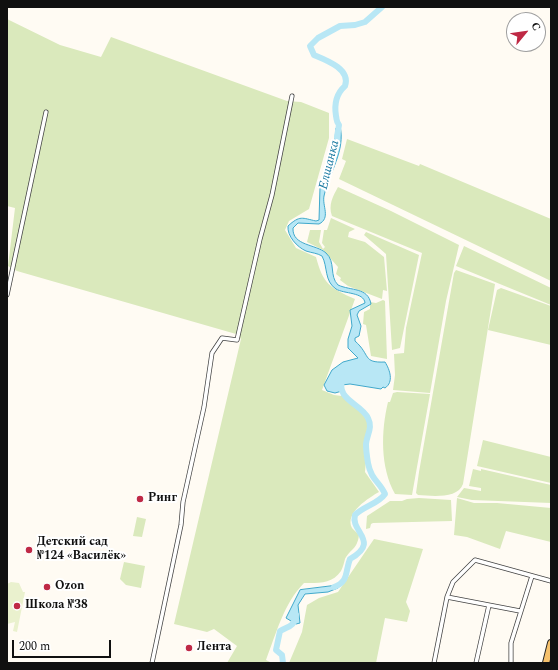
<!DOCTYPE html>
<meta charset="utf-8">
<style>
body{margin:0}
#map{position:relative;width:558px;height:670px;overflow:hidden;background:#fffbf3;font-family:Spectral,serif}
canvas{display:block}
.frame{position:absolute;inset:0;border:8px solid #101010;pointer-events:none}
.north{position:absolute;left:506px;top:12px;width:40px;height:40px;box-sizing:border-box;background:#fff;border:1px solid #9f9f9f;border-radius:50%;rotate:61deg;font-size:11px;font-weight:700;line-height:16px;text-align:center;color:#101010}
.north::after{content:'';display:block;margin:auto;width:14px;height:18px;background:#bf2945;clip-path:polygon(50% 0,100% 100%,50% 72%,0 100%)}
.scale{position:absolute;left:12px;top:640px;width:99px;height:18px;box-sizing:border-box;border:2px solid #101010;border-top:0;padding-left:5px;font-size:12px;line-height:14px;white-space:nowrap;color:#101010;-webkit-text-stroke:3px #fff;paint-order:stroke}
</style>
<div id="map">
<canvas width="558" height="670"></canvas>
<div class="frame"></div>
<div class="north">С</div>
<div class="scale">200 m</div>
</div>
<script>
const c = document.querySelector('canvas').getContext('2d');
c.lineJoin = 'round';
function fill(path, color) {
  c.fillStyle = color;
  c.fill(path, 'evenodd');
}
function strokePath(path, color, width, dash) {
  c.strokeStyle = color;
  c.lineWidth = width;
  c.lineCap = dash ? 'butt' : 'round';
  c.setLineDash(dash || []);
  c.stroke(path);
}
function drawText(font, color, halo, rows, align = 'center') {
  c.font = font + ' Spectral,serif';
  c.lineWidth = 4;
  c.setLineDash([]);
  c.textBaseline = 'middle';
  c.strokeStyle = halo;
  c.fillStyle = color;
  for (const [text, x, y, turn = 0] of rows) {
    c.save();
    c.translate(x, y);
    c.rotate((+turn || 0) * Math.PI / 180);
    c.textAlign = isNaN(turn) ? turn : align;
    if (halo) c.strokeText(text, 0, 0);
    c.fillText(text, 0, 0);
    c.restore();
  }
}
fill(new Path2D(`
 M 7,19 L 60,45 L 101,57 L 111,37 L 287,101 L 301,102 L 329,113 L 329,138 L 309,209 L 289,221 L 285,230 L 296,248 L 316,257 C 323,284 330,288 355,299 L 322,390 L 334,395 L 342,396 L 365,416 L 369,425 L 365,472 L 379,492 C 370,497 344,513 352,528 C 354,530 357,533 359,535 C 357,550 351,548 345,559 C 344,563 343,567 341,571 C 332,584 319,583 304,583 C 284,603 276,634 266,660 L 272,663 L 227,663 L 237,646 L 214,629 L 207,632 L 174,624 L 241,339 L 236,334 L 17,271 L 8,266 L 15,208 L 7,206 Z
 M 347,139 L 419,166 L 420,164 L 551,219 L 551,281 L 339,179 L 346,161 L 342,159 Z
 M 338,187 L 391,211 L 459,245 L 446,301 L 430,393 L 393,390 L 395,375 L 394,354 L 404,353 L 406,328 L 422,253 L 332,216 C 328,205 333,196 338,187 Z
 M 331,218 L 355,229 L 349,232 L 348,237 L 365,242 L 384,257 L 387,291 L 383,290 L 382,299 L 348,286 L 340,280 L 341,278 L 336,274 L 338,267 L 323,250 L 307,242 L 310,230 L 321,230 L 319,242 L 323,249 L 325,247 L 322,243 L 324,230 L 327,230 Z
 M 366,232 L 419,255 L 400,348 L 392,350 L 386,254 L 364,235 Z
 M 464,246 L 551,288 L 551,305 L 456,266 Z
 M 456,270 L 495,284 L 463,484 C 458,499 432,496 418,495 L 416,493 L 419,472 L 454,273 Z
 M 501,288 L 551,306 L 551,345 L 488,330 L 497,290 Z
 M 383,300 L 385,301 L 387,359 L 371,356 L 366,325 L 363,324 L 364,312 L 370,309 L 370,302 L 376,303 Z
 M 397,392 L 430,394 L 412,495 L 395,494 C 380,467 381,431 388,402 L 390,402 L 393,393 Z
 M 483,440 L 551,457 L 551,483 L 477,466 Z
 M 473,469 L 481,471 L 481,469 L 551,485 L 551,503 L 472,500 L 457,497 L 464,488 L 481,491 L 481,488 L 469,486 Z
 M 419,498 L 451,500 L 452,521 L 373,523 L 371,524 L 370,528 L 366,529 L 367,516 L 390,501 L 402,501 L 407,499 Z
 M 457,498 L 474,503 L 497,503 L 551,508 L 551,542 L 506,531 L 500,549 L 467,537 L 454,535 Z
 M 137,517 L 146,519 L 142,537 L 133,536 Z
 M 374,539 L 423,549 L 406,602 L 410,611 L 407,622 L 385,618 L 376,663 L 289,663 L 302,632 L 307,605 L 319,598 L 338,592 Z
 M 124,562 L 145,566 L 141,588 L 126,585 L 120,579 Z`), '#dae9bc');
fill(new Path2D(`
 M 11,582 L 19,583 L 23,592 L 25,592 L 17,632 L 13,631 L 15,622 L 7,624 L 7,584 Z`), '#eaf1ce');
const water = new Path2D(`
 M 340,126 C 346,151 329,172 324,196 C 322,206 331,218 319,224 L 298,223 L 293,228 C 292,246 316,244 326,253 C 336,262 329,276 338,285 C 351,291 368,287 371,304 L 359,311 L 357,315 L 361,326 L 359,336 L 355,338 L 355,341 C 371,355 362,363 385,362 C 390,370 394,382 385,388 L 383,387 L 381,389 L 350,384 L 342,385 L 342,391 L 335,393 L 327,391 L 324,385 L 332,370 L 343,362 L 358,358 L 348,348 L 348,339 L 352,326 L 350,310 L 365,303 C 364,292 344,294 336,289 C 324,281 328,267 322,256 C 317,253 312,253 306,251 C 297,247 287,236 288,226 C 300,215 302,218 316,221 L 319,220 L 320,187 L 326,177 L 326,167 L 334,149 L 336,128 L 338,130 Z
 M 340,585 L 338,588 L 328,592 L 305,594 L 298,605 L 300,623 L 296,624 L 286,618 L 300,590 Z`);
fill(water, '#b8e7f5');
strokePath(water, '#40a8cb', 1);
strokePath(new Path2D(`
 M 337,137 L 339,125 C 336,121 337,120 336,116 C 334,104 336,94 345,86 C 351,69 326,60 314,55 L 310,46 L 318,38 L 340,26 L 355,25 L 365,22 L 382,7
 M 334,587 C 349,582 345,571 350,559 C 381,541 350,532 355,515 C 364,506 378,504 385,494 C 380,482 371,480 368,463 C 367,457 366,450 366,444 C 367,434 373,428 368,418 C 361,403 334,400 343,377
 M 283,663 L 282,655 L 276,650 L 280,631 C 289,626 294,627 296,615`), '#b8e7f5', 6);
const street = new Path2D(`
 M 7,295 L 46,112
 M 447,597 L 520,611
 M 152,663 L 181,525 L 183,502 L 204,407 L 212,353 L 222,338 L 237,340 L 260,239 L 272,195 L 292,96
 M 434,663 L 447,597 L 453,582 L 475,560 L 551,581
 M 476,663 L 489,605
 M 511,663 L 511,643 L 532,576`);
const primary = new Path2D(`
 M 546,663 L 551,643`);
strokePath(street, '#434343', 5);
strokePath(primary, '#212121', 8);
strokePath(street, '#fff', 3.5);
strokePath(primary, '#f6c16c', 6);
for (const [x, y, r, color] of [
 [140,499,4,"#bf2945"],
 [29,550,4,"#bf2945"],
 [47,587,4,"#bf2945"],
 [17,606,4,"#bf2945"],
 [189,648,4,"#bf2945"]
]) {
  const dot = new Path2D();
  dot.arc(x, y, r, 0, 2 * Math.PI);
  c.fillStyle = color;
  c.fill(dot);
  strokePath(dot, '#fff', 1.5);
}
drawText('bold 12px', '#101010', '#fff', [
 ["Ринг",148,499],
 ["Детский сад",37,543],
 ["№124 «Василёк»",37,557],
 ["Ozon",55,587],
 ["Школа №38",25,606],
 ["Лента",197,648]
], 'left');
drawText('italic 13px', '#1a79a1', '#fff', [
 ["Елшанка",330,165,-76]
]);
</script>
